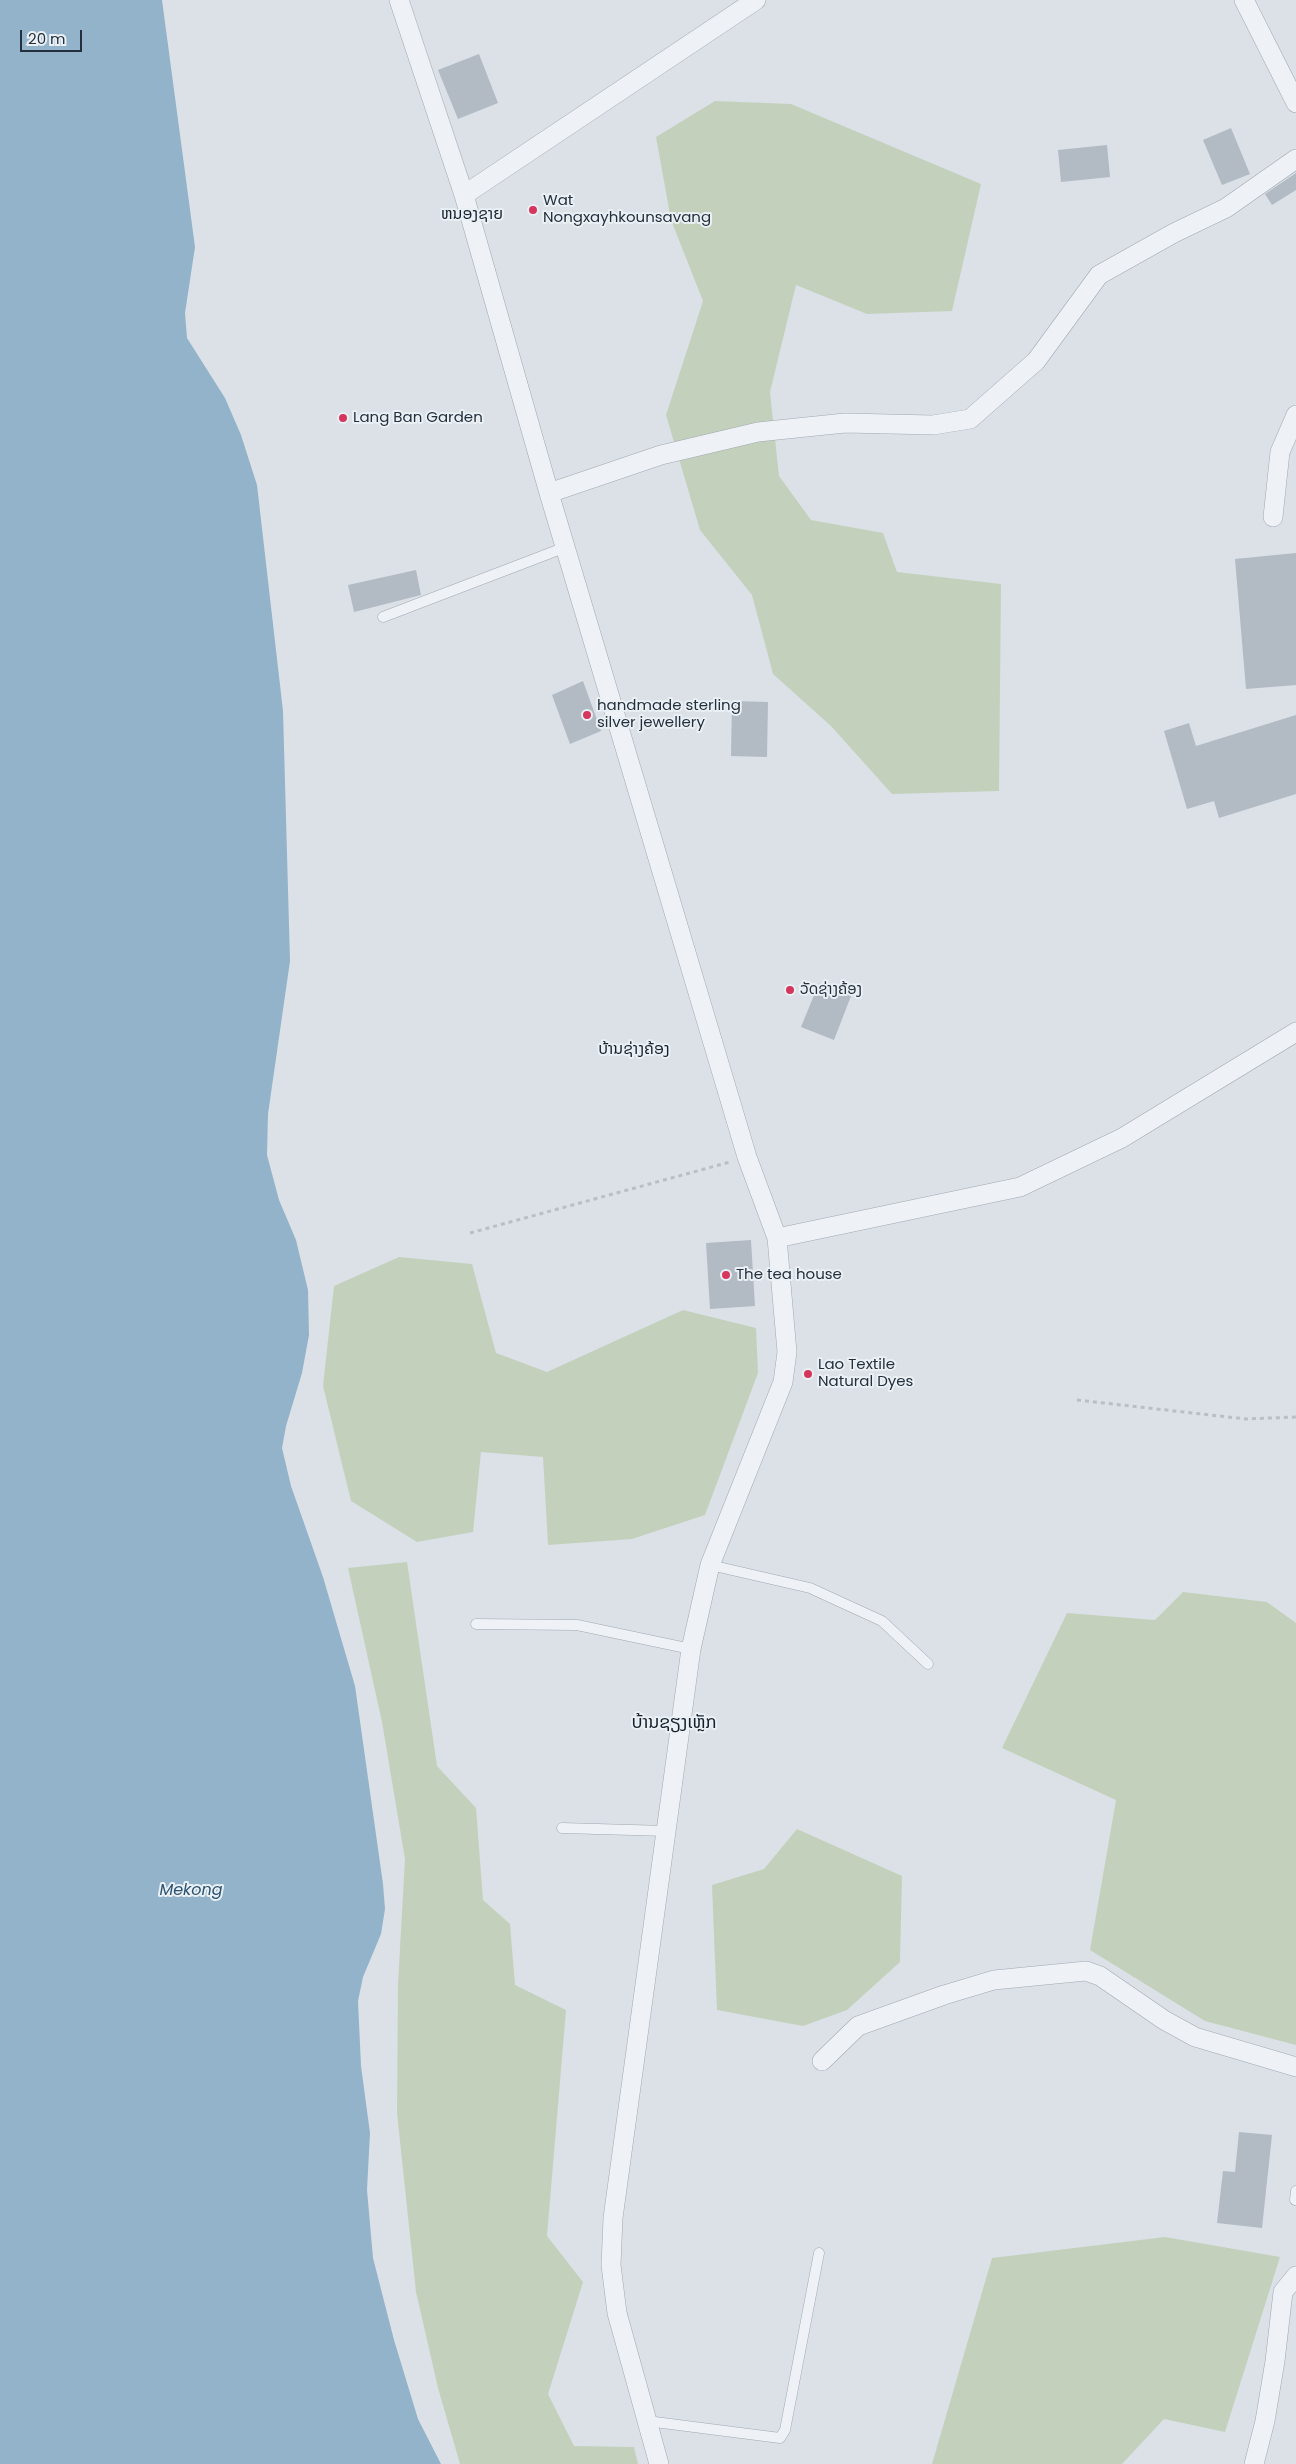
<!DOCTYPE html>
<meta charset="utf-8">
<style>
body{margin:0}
#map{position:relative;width:1296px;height:2464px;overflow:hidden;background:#dbe1e7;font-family:Poppins,sans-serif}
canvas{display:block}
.scale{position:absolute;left:20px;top:30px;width:62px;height:22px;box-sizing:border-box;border:2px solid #24303d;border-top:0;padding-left:6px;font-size:15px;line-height:18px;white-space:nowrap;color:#24303d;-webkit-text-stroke:4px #eaf0f4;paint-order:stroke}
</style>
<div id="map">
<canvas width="1296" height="2464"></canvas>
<div class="scale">20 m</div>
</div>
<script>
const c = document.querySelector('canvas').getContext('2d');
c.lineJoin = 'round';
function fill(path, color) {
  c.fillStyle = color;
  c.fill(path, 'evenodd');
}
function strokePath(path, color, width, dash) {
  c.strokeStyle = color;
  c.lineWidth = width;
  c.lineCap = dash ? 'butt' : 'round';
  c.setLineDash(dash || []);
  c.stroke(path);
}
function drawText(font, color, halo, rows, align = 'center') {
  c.font = font + ' Poppins,"Noto Sans Lao",sans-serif';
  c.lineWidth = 4;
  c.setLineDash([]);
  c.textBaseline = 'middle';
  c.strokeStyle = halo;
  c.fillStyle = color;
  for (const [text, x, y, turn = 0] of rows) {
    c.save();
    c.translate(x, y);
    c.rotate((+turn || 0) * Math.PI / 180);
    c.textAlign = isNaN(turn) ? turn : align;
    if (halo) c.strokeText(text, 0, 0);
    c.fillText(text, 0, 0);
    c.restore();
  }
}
fill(new Path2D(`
 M 715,101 L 791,104 L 981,184 L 952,311 L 867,314 L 796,285 L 770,392 L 779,476 L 811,520 L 883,533 L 897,572 L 1001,584 L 999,791 L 892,794 L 831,726 L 773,674 L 752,595 L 700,530 L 666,415 L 703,301 L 671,220 L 656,137 Z
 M 399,1257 L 472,1264 L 496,1353 L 547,1372 L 683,1310 L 756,1328 L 758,1373 L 705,1515 L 632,1539 L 548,1545 L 543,1457 L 481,1452 L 473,1532 L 417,1542 L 351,1501 L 323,1386 L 334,1286 Z
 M 407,1562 L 437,1766 L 476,1808 L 483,1900 L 510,1924 L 515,1985 L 566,2010 L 547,2236 L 583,2282 L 548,2394 L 574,2446 L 634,2447 L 638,2464 L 460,2464 L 438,2388 L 416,2292 L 397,2113 L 398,1984 L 405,1859 L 382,1722 L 348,1568 Z
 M 1183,1592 L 1267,1602 L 1296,1623 L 1296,2045 L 1205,2021 L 1090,1950 L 1116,1800 L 1002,1748 L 1067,1613 L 1155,1620 Z
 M 797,1829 L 902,1876 L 900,1962 L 847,2010 L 803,2026 L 717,2010 L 712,1885 L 764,1869 Z
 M 1165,2237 L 1280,2257 L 1225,2432 L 1164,2419 L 1122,2464 L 932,2464 L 992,2258 Z`), '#c3d1bc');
fill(new Path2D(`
 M 0,0 L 162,0 L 195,247 L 185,313 L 187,338 L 225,398 L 241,435 L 257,485 L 283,711 L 290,961 L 268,1114 L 267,1155 L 279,1200 L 296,1240 L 308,1290 L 309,1335 L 302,1373 L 286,1426 L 282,1448 L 291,1486 L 323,1577 L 355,1686 L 383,1884 L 385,1909 L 381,1934 L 363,1977 L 358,2001 L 361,2066 L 370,2133 L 367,2190 L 373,2258 L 394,2340 L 418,2419 L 441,2464 L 0,2464 Z`), '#93b3ca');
fill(new Path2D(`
 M 479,54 L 498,103 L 458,119 L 438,70 Z
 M 1231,128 L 1250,174 L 1222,185 L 1203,140 Z
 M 1107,145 L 1110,177 L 1061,182 L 1058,150 Z
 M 1296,173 L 1296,190 L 1272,205 L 1265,194 Z
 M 1296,553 L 1296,685 L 1246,689 L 1235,559 Z
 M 416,570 L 421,595 L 354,612 L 348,585 Z
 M 583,681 L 601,731 L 570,744 L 552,695 Z
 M 732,701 L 768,702 L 767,757 L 731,756 Z
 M 1296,715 L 1296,794 L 1219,818 L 1214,801 L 1187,809 L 1164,731 L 1189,723 L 1196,746 Z
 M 819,983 L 851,996 L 834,1040 L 801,1027 Z
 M 751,1240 L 755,1306 L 710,1309 L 706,1243 Z
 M 1239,2132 L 1272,2135 L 1262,2228 L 1217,2223 L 1223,2171 L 1235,2172 Z`), '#b2bac4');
const service = new Path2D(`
 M 383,617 L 566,547
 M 710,1565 L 810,1588 L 882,1621 L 928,1664
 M 476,1624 L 577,1625 L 691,1649
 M 562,1828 L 667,1831
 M 1295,2200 L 1296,2191
 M 647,2421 L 780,2438 L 785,2430 L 819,2253`);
const minor = new Path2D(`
 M 399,0 L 464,195 L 549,493 L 747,1157 L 777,1238 L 787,1352 L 783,1382 L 710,1565 L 691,1649 L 613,2218 L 611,2265 L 617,2313 L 659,2464
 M 1244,0 L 1296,103
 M 464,195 L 756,0
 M 549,493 L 661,455 L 758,432 L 845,423 L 933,425 L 970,419 L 1036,361 L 1099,275 L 1174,233 L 1226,208 L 1296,159
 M 1273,517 L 1280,452 L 1296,415
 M 777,1238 L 1020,1187 L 1122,1138 L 1296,1032
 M 822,2061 L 858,2026 L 944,1995 L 994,1980 L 1086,1971 L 1100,1976 L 1164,2020 L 1195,2037 L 1296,2067
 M 1254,2464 L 1265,2421 L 1275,2361 L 1283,2292 L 1296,2276`);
strokePath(service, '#a0a8b1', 11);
strokePath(minor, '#a0a8b1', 20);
strokePath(new Path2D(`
 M 470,1233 L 730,1162
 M 1077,1400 L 1246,1419 L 1296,1417`), '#b9bfc5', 3, [4, 4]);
strokePath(service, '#eef1f5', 10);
strokePath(minor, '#eef1f5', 19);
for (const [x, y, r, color] of [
 [533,210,5,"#d6365d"],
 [343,418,5,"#d6365d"],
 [587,715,5,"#d6365d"],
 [790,990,5,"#d6365d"],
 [726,1275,5,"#d6365d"],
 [808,1374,5,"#d6365d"]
]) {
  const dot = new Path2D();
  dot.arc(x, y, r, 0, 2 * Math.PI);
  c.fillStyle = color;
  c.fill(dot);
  strokePath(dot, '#eaf0f4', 2);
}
drawText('15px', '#24303d', '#eaf0f4', [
 ["Wat",543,201],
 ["Nongxayhkounsavang",543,218],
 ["Lang Ban Garden",353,418],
 ["handmade sterling",597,706],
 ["silver jewellery",597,723],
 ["ວັດຊ່າງຄ້ອງ",800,990],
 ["The tea house",736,1275],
 ["Lao Textile",818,1365],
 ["Natural Dyes",818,1382]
], 'left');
drawText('16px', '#17212e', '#eaf0f4', [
 ["ຫນອງຊາຍ",472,215],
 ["ບ້ານຊ່າງຄ້ອງ",634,1050]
]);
drawText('italic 16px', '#2c5373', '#eaf0f4', [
 ["Mekong",191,1891]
]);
drawText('18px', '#17212e', '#eaf0f4', [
 ["ບ້ານຊຽງເຫຼັກ",674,1723]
]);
</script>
